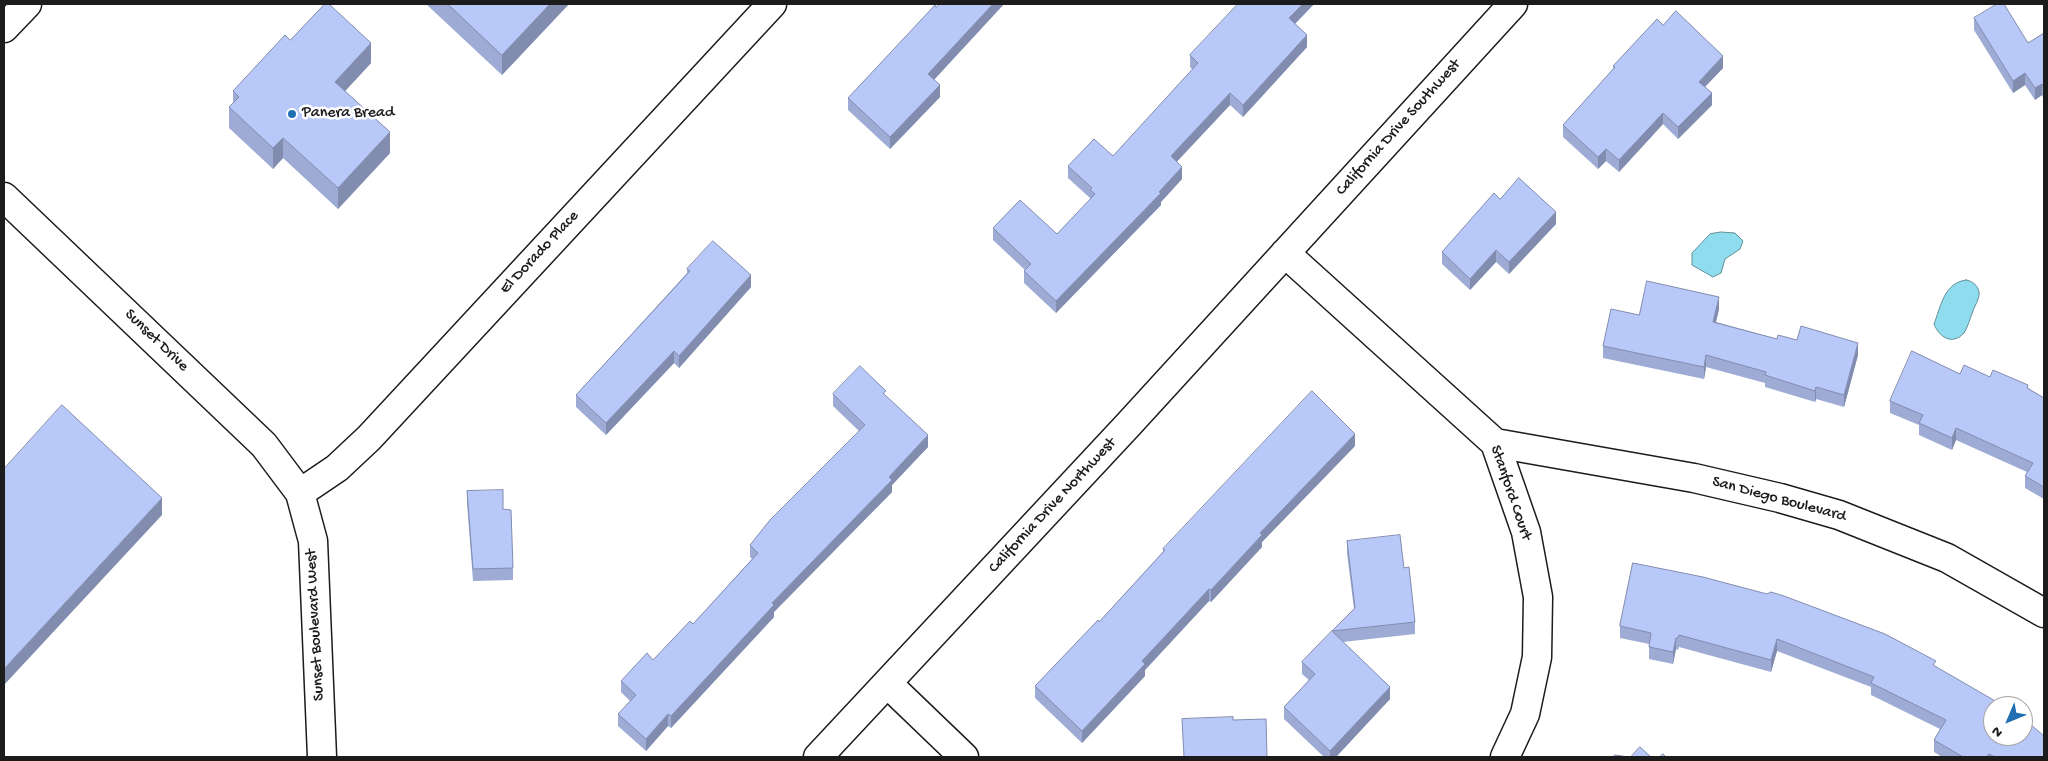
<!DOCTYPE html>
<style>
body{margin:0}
#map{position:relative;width:2048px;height:761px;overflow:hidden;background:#fff;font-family:"Gochi Hand",sans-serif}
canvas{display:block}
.frame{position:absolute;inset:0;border:5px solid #1c1c1c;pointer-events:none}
.north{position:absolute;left:1983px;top:696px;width:50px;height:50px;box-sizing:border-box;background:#fff;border:1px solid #a4a4a4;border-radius:50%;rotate:225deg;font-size:14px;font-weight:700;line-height:20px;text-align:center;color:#1c1c1c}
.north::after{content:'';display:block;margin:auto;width:18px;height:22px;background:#1f6fb2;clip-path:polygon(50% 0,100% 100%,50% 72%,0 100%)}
</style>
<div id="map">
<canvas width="2048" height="761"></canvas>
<div class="frame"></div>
<div class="north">N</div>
</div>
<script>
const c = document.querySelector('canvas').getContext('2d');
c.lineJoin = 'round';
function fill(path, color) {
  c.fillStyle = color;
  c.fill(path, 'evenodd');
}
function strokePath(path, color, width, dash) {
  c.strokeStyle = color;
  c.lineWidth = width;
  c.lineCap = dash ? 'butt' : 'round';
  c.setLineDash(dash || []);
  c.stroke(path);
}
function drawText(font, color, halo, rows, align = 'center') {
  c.font = font + ' "Gochi Hand",sans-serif';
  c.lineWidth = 5;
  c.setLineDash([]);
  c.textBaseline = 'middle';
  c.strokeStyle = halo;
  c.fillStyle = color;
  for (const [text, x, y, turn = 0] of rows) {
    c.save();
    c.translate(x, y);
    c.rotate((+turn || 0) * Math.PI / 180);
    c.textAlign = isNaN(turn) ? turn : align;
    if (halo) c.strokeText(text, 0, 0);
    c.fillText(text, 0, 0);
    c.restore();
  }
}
const water = new Path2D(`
 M 1721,232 L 1735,233 L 1743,241 L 1740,249 L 1725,259 L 1721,273 L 1713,277 L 1692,265 L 1692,253 L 1710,234 Z
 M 1966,280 C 1972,281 1978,285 1979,292 C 1980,298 1975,305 1973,311 C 1970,318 1968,327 1964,333 C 1952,346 1939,337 1934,324 C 1941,306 1944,283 1966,280 Z`);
fill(water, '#8edced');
strokePath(water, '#608f99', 1);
const street = new Path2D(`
 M 4,197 L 264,445 L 300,493 L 313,541 L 322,757
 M 1285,253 L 1495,443 L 1526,532 L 1538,597 L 1537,657 L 1525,714 L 1505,757
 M 1495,443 L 1694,478 L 1780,498 L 1839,515 L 1947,558 L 2044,613
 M 300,493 L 337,468 L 369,438 L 772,4
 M 888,684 L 964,757
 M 818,757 L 1128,425 L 1513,4`);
const secondary = new Path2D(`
 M 4,28 L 27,4`);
strokePath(street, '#1c1c1c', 31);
strokePath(secondary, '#1c1c1c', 31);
strokePath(street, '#fff', 28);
strokePath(secondary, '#fff', 28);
fill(new Path2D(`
 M 426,4 L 569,4 L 502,75 Z
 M 940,4 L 1004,4 L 934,80 L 940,97 L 890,149 L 848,110 L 848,98 Z
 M 1245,4 L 1314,4 L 1295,24 L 1307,47 L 1243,117 L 1230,105 L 1177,161 L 1182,179 L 1161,202 L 1161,205 L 1056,313 L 1024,283 L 1024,271 L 1025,270 L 993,240 L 993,228 L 1057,234 L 1090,200 L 1090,198 L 1068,178 L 1068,166 L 1113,156 L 1193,70 L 1190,67 L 1190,55 Z
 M 1974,18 L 2028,43 L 2044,33 L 2044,100 L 2042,95 L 2035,100 L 2025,85 L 2013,93 L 1974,30 Z
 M 1663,25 L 1723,68 L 1705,87 L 1712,105 L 1678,139 L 1663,124 L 1619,172 L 1606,161 L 1598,169 L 1563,137 L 1563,125 L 1613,69 L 1613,66 Z
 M 290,40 L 371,63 L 345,91 L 390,153 L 338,209 L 283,158 L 273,169 L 229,128 L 229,107 L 233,103 L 233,91 Z
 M 1500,199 L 1556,224 L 1509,274 L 1496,262 L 1470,290 L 1442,264 L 1442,252 Z
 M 687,269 L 751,287 L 679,368 L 674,363 L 606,435 L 576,407 L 576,395 L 687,273 Z
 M 1719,309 L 1716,322 L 1777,339 L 1797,340 L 1858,355 L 1844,407 L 1816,399 L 1815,402 L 1765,387 L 1765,383 L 1706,367 L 1704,379 L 1603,358 L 1603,346 L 1639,315 Z
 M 1960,374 L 1990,377 L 2028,388 L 2044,398 L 2044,499 L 2025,488 L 2025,476 L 2027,472 L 1956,440 L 1952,450 L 1919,435 L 1919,425 L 1890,413 L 1890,401 Z
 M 833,394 L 886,396 L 928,447 L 892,485 L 892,492 L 774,612 L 774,617 L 671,728 L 668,726 L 646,751 L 618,726 L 618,714 L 630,701 L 621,692 L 621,681 L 653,660 L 693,624 L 752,559 L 750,557 L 750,545 L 859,431 L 833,406 Z
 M 1355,446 L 1262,542 L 1262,547 L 1211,602 L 1209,601 L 1145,670 L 1145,676 L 1082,743 L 1035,698 L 1035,686 L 1099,622 L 1163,552 L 1163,549 Z
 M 467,491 L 503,509 L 513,568 L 513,580 L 473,581 L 467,503 Z
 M 1347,541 L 1404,568 L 1415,622 L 1415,634 L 1343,642 L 1390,699 L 1336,757 L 1324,757 L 1284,719 L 1284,707 L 1309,680 L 1302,674 L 1302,662 L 1332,632 L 1332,631 L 1354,609 L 1347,553 Z
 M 1633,563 L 1936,667 L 2044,757 L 1942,757 L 1934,752 L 1934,740 L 1940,729 L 1871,695 L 1871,687 L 1777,651 L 1771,672 L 1679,647 L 1678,650 L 1676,649 L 1673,664 L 1649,659 L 1649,644 L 1620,638 L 1620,626 Z`), '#9eacd5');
fill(new Path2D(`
 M 550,4 L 569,4 L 502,75 L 502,55 Z
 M 993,4 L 1004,4 L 928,86 L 928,74 Z
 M 1303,4 L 1314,4 L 1289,30 L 1289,18 Z
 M 1307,35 L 1307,47 L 1243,117 L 1243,105 Z
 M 371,43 L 371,63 L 335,102 L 335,82 Z
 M 1723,56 L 1723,68 L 1699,93 L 1699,82 Z
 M 2025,73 L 2025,85 L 2013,93 L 2013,81 Z
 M 2042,84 L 2042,95 L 2035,100 L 2035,88 Z
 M 940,85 L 940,97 L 890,149 L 890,137 Z
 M 1230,93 L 1230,105 L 1171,168 L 1171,156 Z
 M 1712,93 L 1712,105 L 1678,139 L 1678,127 Z
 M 1663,113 L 1663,124 L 1619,172 L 1619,160 Z
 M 390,132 L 390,153 L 338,209 L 338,188 Z
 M 283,138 L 283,158 L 273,169 L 273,148 Z
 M 1606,149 L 1606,161 L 1598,169 L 1598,157 Z
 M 1182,167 L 1182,179 L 1161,202 L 1161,205 L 1056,313 L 1056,301 Z
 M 1556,212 L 1556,224 L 1509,274 L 1509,262 Z
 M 1496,250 L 1496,262 L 1470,290 L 1470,279 Z
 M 751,275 L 751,287 L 679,368 L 679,356 Z
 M 1719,297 L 1719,309 L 1713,334 L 1713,322 Z
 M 1858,343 L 1858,355 L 1844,407 L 1844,395 Z
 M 674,351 L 674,363 L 606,435 L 606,423 Z
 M 1706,355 L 1706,367 L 1704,379 L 1704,367 Z
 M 1816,387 L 1816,399 L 1815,402 L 1815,391 Z
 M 1956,428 L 1956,440 L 1952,450 L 1952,438 Z
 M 1355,434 L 1355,446 L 1262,542 L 1262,547 L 1211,602 L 1211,590 L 1260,533 Z
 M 928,435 L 928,447 L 892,485 L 892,492 L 774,612 L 774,617 L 671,728 L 671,716 L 772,603 Z
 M 162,498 L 162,515 L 4,685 L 4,669 Z
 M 1209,589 L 1209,601 L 1145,670 L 1145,676 L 1082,743 L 1082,731 L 1142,661 Z
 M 1676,638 L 1676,649 L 1673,664 L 1673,652 Z
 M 1777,639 L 1777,651 L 1771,672 L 1771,660 Z
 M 1390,687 L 1390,699 L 1336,757 L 1330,757 L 1330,751 Z
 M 668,714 L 668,726 L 646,751 L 646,739 Z`), '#818cae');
const building = new Path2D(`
 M 325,4 L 329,4 L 371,43 L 335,82 L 390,132 L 338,188 L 283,138 L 273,148 L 229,107 L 239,97 L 233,91 L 285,35 L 290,40 Z
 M 448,4 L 550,4 L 502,55 Z
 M 940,4 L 993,4 L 928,74 L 940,85 L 890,137 L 848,98 L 935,5 L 936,7 Z
 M 1238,4 L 1243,4 L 1244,5 L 1245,4 L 1303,4 L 1289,18 L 1307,35 L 1243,105 L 1230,93 L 1171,156 L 1182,167 L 1159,192 L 1161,193 L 1056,301 L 1024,271 L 1031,264 L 993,228 L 1020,200 L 1057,234 L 1095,194 L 1090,190 L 1092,188 L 1068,166 L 1094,139 L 1113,156 L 1198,63 L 1190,55 Z
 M 1997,4 L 2004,4 L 2028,43 L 2044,33 L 2044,88 L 2042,84 L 2035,88 L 2025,73 L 2013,81 L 1974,18 Z
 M 1676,11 L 1723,56 L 1699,82 L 1712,93 L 1678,127 L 1663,113 L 1619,160 L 1606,149 L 1598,157 L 1563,125 L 1615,67 L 1613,66 L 1657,19 L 1663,25 Z
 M 1519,178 L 1556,212 L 1509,262 L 1496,250 L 1470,279 L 1442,252 L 1494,193 L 1500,199 Z
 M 713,241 L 751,275 L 679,356 L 674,351 L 606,423 L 576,395 L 690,271 L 687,269 Z
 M 1647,281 L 1719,297 L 1713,322 L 1777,339 L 1778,335 L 1797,340 L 1801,326 L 1858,343 L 1844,395 L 1816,387 L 1815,391 L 1765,375 L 1766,372 L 1706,355 L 1704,367 L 1603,346 L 1611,309 L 1639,315 Z
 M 1912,351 L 1960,374 L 1964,365 L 1990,377 L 1993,370 L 2028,385 L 2027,388 L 2044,398 L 2044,487 L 2025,476 L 2033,463 L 1956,428 L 1952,438 L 1919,423 L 1923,415 L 1890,401 Z
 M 860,366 L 886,391 L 883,393 L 928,435 L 889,477 L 892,480 L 772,603 L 774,605 L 671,716 L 668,714 L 646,739 L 618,714 L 636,695 L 621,681 L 647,653 L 653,660 L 690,621 L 693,624 L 758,553 L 750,545 L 770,520 L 865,425 L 833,394 Z
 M 1312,391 L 1355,434 L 1260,533 L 1262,535 L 1211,590 L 1209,589 L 1142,661 L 1145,664 L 1082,731 L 1035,686 L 1098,620 L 1099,622 L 1165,550 L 1163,549 Z
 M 62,405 L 162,498 L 4,669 L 4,469 Z
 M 503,490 L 503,509 L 511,510 L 513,568 L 473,569 L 467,491 Z
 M 1400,535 L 1404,568 L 1409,567 L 1415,622 L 1332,631 L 1355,608 L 1347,541 Z
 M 1633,563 L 1703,577 L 1767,594 L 1771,592 L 1784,596 L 1885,634 L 1936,661 L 1933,665 L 2004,706 L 1993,706 L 1993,736 L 2023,736 L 2023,718 L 2044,736 L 2044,757 L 1995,757 L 1989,754 L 1986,757 L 1963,757 L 1934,740 L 1946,720 L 1871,683 L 1874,677 L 1777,639 L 1771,660 L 1679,635 L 1678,638 L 1676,638 L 1673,652 L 1649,647 L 1651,633 L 1620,626 Z
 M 1332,631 L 1390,687 L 1330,751 L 1284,707 L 1315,674 L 1302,662 Z
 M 1233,717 L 1233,720 L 1266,719 L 1267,757 L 1184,757 L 1182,719 Z
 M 1640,747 L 1651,757 L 1631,757 Z
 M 1663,754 L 1666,757 L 1660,757 Z
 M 1615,755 L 1629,757 L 1613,757 Z`);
fill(building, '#b8c8f8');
strokePath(building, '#818cae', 1);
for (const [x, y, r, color] of [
 [292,114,5,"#1f6fb2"]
]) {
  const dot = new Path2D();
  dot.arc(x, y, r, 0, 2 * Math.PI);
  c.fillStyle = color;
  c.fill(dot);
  strokePath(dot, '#fff', 2);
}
drawText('16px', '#1c1c1c', '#fff', [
 ["Panera Bread",302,114]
], 'left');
drawText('16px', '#1c1c1c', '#fff', [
 ["California Drive Southwest",1399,128,-48],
 ["El Dorado Place",540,253,-47],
 ["Sunset Drive",156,341,44],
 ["Stanford Court",1510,493,71],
 ["San Diego Boulevard",1779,500,15],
 ["California Drive Northwest",1053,506,-47],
 ["Sunset Boulevard West",316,625,-93]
]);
</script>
